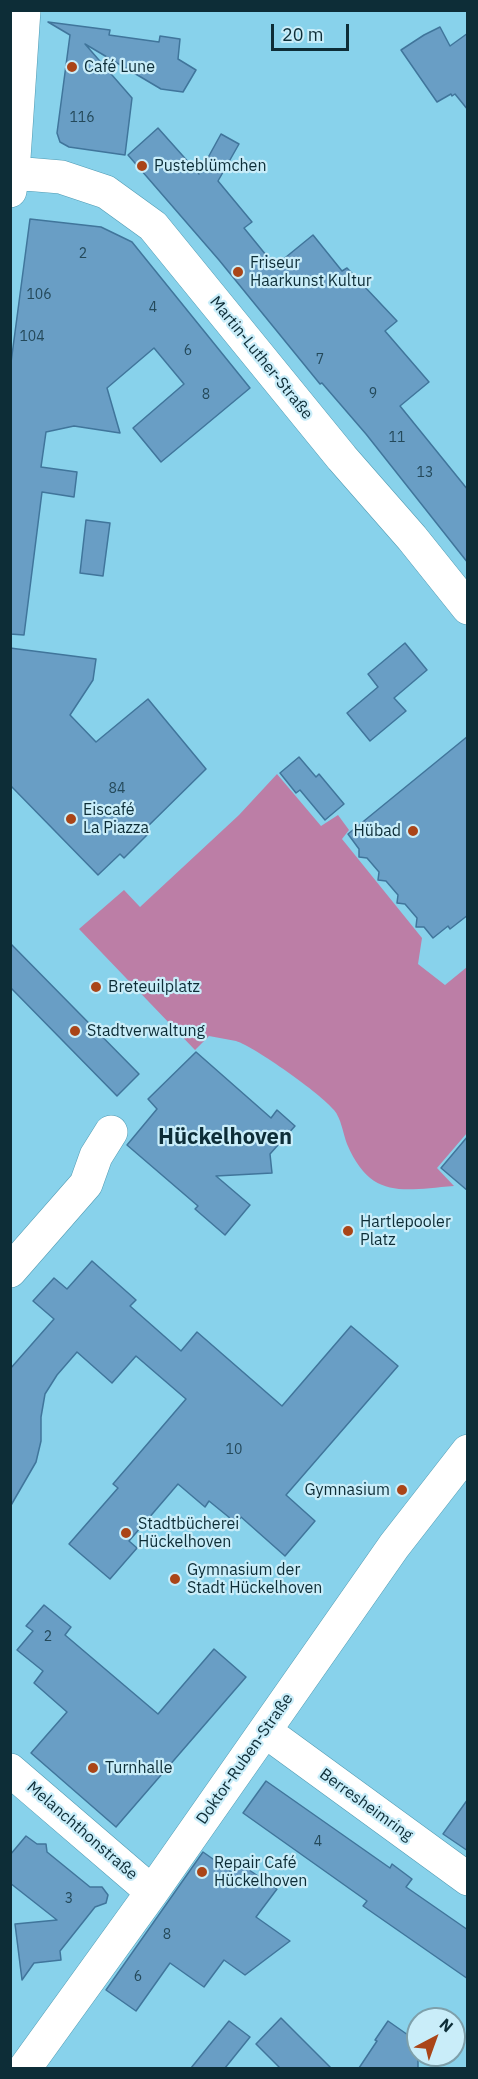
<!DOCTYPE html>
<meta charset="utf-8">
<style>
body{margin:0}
#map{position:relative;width:478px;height:2079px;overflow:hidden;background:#88d2eb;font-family:"IBM Plex Sans",sans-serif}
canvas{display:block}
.frame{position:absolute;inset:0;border:12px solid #0d2d37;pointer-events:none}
.north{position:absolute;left:406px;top:2007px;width:60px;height:60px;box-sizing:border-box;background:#c9edf9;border:2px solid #7ea0ab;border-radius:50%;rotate:41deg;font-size:16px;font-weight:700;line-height:24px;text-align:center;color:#0d2d37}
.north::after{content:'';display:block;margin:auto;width:21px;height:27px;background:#aa4518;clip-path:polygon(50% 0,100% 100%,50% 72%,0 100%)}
.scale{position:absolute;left:271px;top:24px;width:78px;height:27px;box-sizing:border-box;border:3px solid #0d2d37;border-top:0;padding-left:8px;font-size:18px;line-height:21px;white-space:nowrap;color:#0d2d37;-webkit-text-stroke:4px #c9edf9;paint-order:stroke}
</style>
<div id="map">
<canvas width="478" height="2079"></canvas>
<div class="frame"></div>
<div class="north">N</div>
<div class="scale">20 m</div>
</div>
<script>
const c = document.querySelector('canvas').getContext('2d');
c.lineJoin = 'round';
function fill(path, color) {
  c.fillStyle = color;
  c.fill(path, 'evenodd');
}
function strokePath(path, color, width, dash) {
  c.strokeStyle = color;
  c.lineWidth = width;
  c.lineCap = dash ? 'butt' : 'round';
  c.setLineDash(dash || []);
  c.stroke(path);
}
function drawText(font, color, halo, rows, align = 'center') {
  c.font = font + ' "IBM Plex Sans",sans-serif';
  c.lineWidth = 4.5;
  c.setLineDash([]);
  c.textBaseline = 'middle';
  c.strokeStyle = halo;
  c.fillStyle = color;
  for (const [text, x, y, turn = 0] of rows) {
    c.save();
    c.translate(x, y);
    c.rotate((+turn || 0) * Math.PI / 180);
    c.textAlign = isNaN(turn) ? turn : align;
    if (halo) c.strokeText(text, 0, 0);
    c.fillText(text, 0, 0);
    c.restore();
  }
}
fill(new Path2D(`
 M 277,774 L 321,826 L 338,815 L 349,830 L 342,839 L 422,938 L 418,964 L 445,985 L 467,967 L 467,1133 L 437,1168 L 454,1186 C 402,1190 371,1200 347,1144 C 343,1133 341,1118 334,1110 C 321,1094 255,1047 236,1041 C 227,1039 218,1038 209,1036 L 195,1050 L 79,929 L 124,890 L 140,907 L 239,815 Z`), '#bc7ea6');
const building = new Path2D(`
 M 48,22 L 110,30 L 109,35 L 159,42 L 160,36 L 180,39 L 178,59 L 196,70 L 183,92 L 161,89 L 85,44 L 132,98 L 125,155 L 69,147 L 60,142 L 57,133 L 70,35 Z
 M 440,27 L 450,46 L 468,33 L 468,110 L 455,94 L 452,96 L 451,94 L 437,102 L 401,50 L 424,35 Z
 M 158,128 L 199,174 L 221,134 L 239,144 L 218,181 L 252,222 L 244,228 L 275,266 L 313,235 L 342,271 L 347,268 L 397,321 L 385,331 L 429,382 L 400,406 L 468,490 L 468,563 L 366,434 L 322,383 L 320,384 L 219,260 L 128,155 Z
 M 30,219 L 101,227 L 132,242 L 250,388 L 161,462 L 133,428 L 184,384 L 154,348 L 107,388 L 120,433 L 74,426 L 46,432 L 41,467 L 77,472 L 74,497 L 42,492 L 24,635 L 10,634 L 10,370 Z
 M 86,520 L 110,523 L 103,576 L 80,573 Z
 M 405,643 L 427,670 L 394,698 L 406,711 L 370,741 L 347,713 L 378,687 L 368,674 Z
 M 10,648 L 96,659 L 93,680 L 70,715 L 96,742 L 148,699 L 206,769 L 143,831 L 147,835 L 124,858 L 120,854 L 98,875 L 10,785 Z
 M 468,736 L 468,915 L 450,929 L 448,926 L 433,938 L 424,927 L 416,927 L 417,918 L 405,904 L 397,903 L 398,895 L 386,881 L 378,880 L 379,872 L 367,858 L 359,857 L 359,849 L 348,834 Z
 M 299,757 L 316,777 L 319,774 L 344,804 L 325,820 L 300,790 L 296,793 L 280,773 Z
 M 10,943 L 139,1074 L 117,1096 L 10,987 Z
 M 196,1052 L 271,1118 L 277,1110 L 295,1126 L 270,1154 L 272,1173 L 216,1176 L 250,1205 L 225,1235 L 195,1209 L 198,1206 L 127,1145 L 157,1109 L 148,1099 Z
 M 468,1136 L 468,1191 L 441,1168 Z
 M 92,1261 L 136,1300 L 130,1306 L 181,1351 L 197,1332 L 282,1406 L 351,1326 L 398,1366 L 286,1495 L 315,1521 L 285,1556 L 241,1517 L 236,1523 L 209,1501 L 205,1507 L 178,1484 L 129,1541 L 137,1548 L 110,1579 L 69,1544 L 118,1488 L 113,1484 L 186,1399 L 136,1356 L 112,1383 L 77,1352 L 57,1375 L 45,1394 L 41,1417 L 41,1441 L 36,1462 L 10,1507 L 10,1369 L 54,1319 L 33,1301 L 54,1278 L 67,1289 Z
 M 44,1605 L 71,1627 L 65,1635 L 158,1714 L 214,1649 L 246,1677 L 116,1827 L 31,1753 L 67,1712 L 34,1683 L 43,1671 L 17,1650 L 33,1631 L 26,1626 Z
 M 266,1781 L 390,1868 L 392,1864 L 412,1879 L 406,1887 L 468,1930 L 468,1979 L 363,1906 L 367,1901 L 243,1813 Z
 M 468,1799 L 468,1851 L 443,1834 Z
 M 26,1836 L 37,1844 L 46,1844 L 47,1852 L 90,1887 L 102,1887 L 108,1895 L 106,1903 L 95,1907 L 60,1951 L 61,1960 L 34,1963 L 22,1980 L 15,1924 L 57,1920 L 10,1883 L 10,1855 Z
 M 203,1852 L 233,1873 L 239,1863 L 277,1889 L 256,1917 L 290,1941 L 245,1975 L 224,1960 L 204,1987 L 170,1963 L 136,2011 L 106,1990 Z
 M 281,2018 L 331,2068 L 280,2068 L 256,2044 Z
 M 229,2021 L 250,2037 L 225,2068 L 191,2068 Z
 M 388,2021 L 418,2042 L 418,2068 L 359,2068 L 377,2041 L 375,2040 Z`);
fill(building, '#699ec5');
strokePath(building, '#40759b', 1.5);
const minor = new Path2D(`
 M 13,173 L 61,177 L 106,192 L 153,226 L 342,458 L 412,538 L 468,608
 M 10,191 L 13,173 L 24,10
 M 10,1271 L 86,1184 L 96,1156 L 111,1132
 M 265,1731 L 468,1879
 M 10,1770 L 152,1892
 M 25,2068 L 152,1892 L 394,1546 L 468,1451`);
strokePath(minor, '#519bb3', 34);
strokePath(minor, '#fff', 33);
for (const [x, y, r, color] of [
 [72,67,6,"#aa4518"],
 [142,166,6,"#aa4518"],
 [238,272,6,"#aa4518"],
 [71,819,6,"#aa4518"],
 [413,831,6,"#aa4518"],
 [96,987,6,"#aa4518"],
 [75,1031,6,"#aa4518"],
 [348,1231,6,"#aa4518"],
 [402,1490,6,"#aa4518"],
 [126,1533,6,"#aa4518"],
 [175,1579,6,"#aa4518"],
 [93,1768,6,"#aa4518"],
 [202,1872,6,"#aa4518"]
]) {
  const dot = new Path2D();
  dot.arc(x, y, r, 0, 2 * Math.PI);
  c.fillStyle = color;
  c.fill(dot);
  strokePath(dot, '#c9edf9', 2);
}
drawText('14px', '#24495a', null, [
 ["116",82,118],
 ["2",83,254],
 ["106",39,295],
 ["4",153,308],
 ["104",32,337],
 ["6",188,351],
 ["7",320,360],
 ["9",373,394],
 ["8",206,395],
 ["11",397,438],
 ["13",425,473],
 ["84",117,789],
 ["10",234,1450],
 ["2",48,1637],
 ["4",318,1842],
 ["3",69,1899],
 ["8",167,1935],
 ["6",138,1977]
]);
drawText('16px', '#0d2d37', '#c9edf9', [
 ["Café Lune",84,67],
 ["Pusteblümchen",154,166],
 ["Friseur",250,263],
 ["Haarkunst Kultur",250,281],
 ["Eiscafé",83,810],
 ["La Piazza",83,828],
 ["Hübad",401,831,"right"],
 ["Breteuilplatz",108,987],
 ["Stadtverwaltung",87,1031],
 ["Hartlepooler",360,1222],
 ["Platz",360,1240],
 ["Gymnasium",390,1490,"right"],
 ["Stadtbücherei",138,1524],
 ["Hückelhoven",138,1542],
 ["Gymnasium der",187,1570],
 ["Stadt Hückelhoven",187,1588],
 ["Turnhalle",105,1768],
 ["Repair Café",214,1863],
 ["Hückelhoven",214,1881]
], 'left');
drawText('16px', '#0d2d37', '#c9edf9', [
 ["Martin-Luther-Straße",261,358,51],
 ["Doktor-Ruben-Straße",245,1759,-55],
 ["Berresheimring",366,1805,36],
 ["Melanchthonstraße",82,1831,41]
]);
drawText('bold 22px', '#0d2d37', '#c9edf9', [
 ["Hückelhoven",225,1138]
]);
</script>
